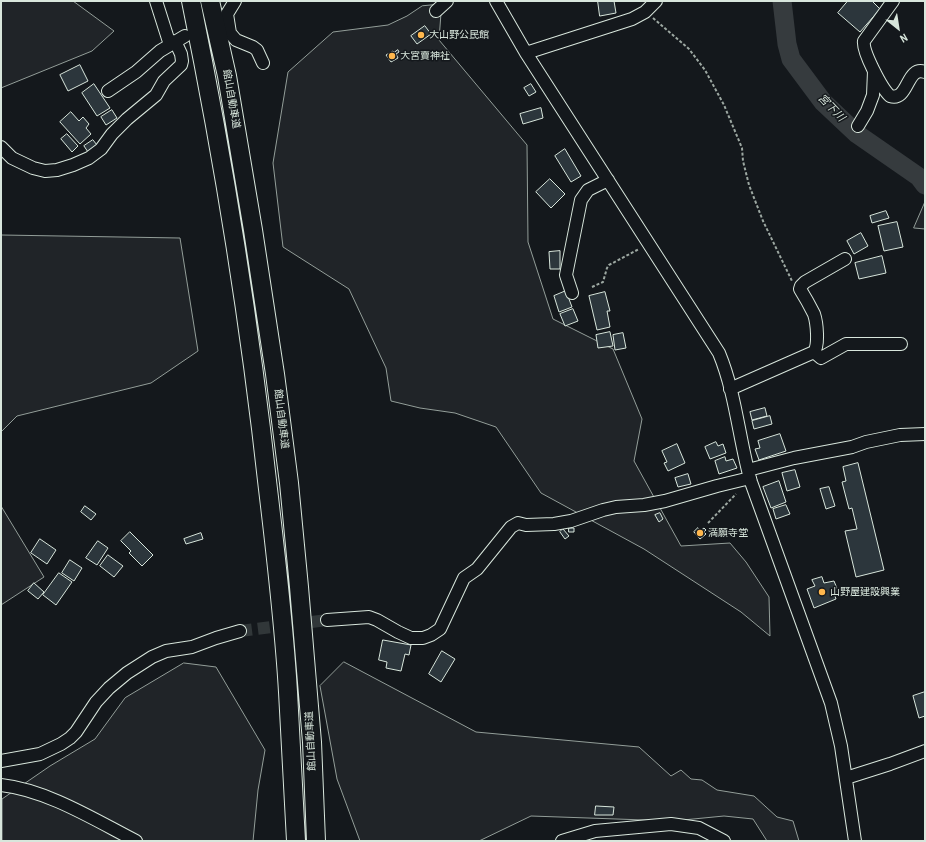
<!DOCTYPE html>
<meta charset="utf-8">
<style>
body{margin:0}
#map{position:relative;width:926px;height:842px;overflow:hidden;background:#14181c;font-family:"Archivo Narrow",sans-serif}
canvas{display:block}
.frame{position:absolute;inset:0;border:2px solid #d8e6dc;pointer-events:none}
.north{position:absolute;left:878px;top:8px;width:40px;height:40px;-webkit-text-stroke:3px #14181c;paint-order:stroke;rotate:150deg;font-size:11px;font-weight:700;line-height:16px;text-align:center;color:#d8e6dc}
.north::after{content:'';display:block;margin:auto;width:14px;height:18px;background:#d8e6dc;clip-path:polygon(50% 0,100% 100%,50% 72%,0 100%)}
</style>
<div id="map">
<canvas width="926" height="842"></canvas>
<div class="frame"></div>
<div class="north">N</div>
</div>
<script>
const c = document.querySelector('canvas').getContext('2d');
c.lineJoin = 'round';
function fill(path, color) {
  c.fillStyle = color;
  c.fill(path, 'evenodd');
}
function strokePath(path, color, width, dash) {
  c.strokeStyle = color;
  c.lineWidth = width;
  c.lineCap = dash ? 'butt' : 'round';
  c.setLineDash(dash || []);
  c.stroke(path);
}
function drawText(font, color, halo, rows, align = 'center') {
  c.font = font + ' "Archivo Narrow","Noto Sans JP",sans-serif';
  c.lineWidth = 3;
  c.setLineDash([]);
  c.textBaseline = 'middle';
  c.strokeStyle = halo;
  c.fillStyle = color;
  for (const [text, x, y, turn = 0] of rows) {
    c.save();
    c.translate(x, y);
    c.rotate((+turn || 0) * Math.PI / 180);
    c.textAlign = isNaN(turn) ? turn : align;
    if (halo) c.strokeText(text, 0, 0);
    c.fillText(text, 0, 0);
    c.restore();
  }
}
const green = new Path2D(`
 M 1,1 L 73,1 L 114,31 L 92,51 L 1,88 Z
 M 434,5 L 441,13 L 439,40 L 527,145 L 528,242 L 553,319 L 613,349 L 642,419 L 634,461 L 681,546 L 730,543 L 746,562 L 769,597 L 770,636 L 741,612 L 644,549 L 541,493 L 496,427 L 455,413 L 420,408 L 391,401 L 386,368 L 349,289 L 283,247 L 273,163 L 288,72 L 333,32 L 388,25 L 407,16 L 422,6 Z
 M 925,202 L 925,229 L 914,228 Z
 M 1,235 L 180,238 L 198,351 L 151,383 L 17,416 L 1,432 Z
 M 1,506 L 44,577 L 1,605 Z
 M 344,662 L 476,732 L 639,747 L 671,776 L 681,770 L 691,779 L 702,780 L 717,790 L 754,796 L 777,817 L 793,821 L 799,841 L 767,841 L 753,819 L 724,816 L 683,820 L 645,820 L 531,816 L 479,841 L 360,841 L 337,779 L 320,686 Z
 M 184,663 L 216,667 L 265,750 L 258,790 L 253,841 L 2,841 L 2,799 L 50,766 L 95,739 L 125,698 Z`);
fill(green, '#202428');
strokePath(green, '#939e99', 1);
strokePath(new Path2D(`
 M 782,1 L 787,44 L 791,59 L 823,102 L 857,134 L 919,177 L 925,185`), '#363b3e', 19);
const building = new Path2D(`
 M 598,1 L 614,1 L 616,13 L 600,16 Z
 M 848,1 L 872,1 L 880,9 L 860,32 L 838,13 Z
 M 425,26 L 431,34 L 417,44 L 411,36 Z
 M 398,50 L 399,52 L 396,54 L 398,58 L 391,62 L 386,55 L 393,51 L 394,52 Z
 M 80,65 L 88,81 L 68,91 L 60,75 Z
 M 94,84 L 110,108 L 97,116 L 82,93 Z
 M 531,84 L 536,92 L 529,96 L 524,88 Z
 M 541,108 L 543,118 L 523,124 L 520,114 Z
 M 112,110 L 117,118 L 106,125 L 101,117 Z
 M 71,112 L 79,121 L 83,117 L 89,124 L 86,128 L 91,134 L 80,144 L 60,122 Z
 M 67,134 L 78,146 L 72,152 L 61,139 Z
 M 93,140 L 97,145 L 88,152 L 84,146 Z
 M 565,149 L 581,176 L 571,182 L 555,156 Z
 M 550,179 L 565,194 L 551,208 L 536,192 Z
 M 886,211 L 889,218 L 872,223 L 870,216 Z
 M 897,222 L 903,247 L 884,251 L 878,226 Z
 M 861,233 L 868,246 L 854,254 L 847,241 Z
 M 560,251 L 560,269 L 550,269 L 549,252 Z
 M 882,256 L 886,273 L 859,279 L 855,263 Z
 M 566,291 L 572,307 L 559,312 L 554,296 Z
 M 605,292 L 610,311 L 607,311 L 610,327 L 597,330 L 589,296 Z
 M 573,309 L 578,321 L 565,326 L 560,314 Z
 M 610,332 L 613,346 L 598,348 L 596,335 Z
 M 623,333 L 626,348 L 615,350 L 613,335 Z
 M 765,408 L 767,416 L 752,420 L 750,412 Z
 M 770,416 L 772,424 L 754,429 L 752,421 Z
 M 780,434 L 786,451 L 759,460 L 755,449 L 760,448 L 758,441 Z
 M 716,442 L 718,446 L 723,444 L 726,453 L 710,459 L 705,447 Z
 M 677,444 L 685,463 L 668,471 L 664,463 L 667,462 L 662,451 Z
 M 725,457 L 726,461 L 733,459 L 737,468 L 719,474 L 715,461 Z
 M 858,463 L 884,570 L 856,577 L 845,531 L 857,529 L 852,508 L 849,509 L 842,482 L 846,481 L 843,467 Z
 M 795,470 L 800,487 L 787,491 L 782,473 Z
 M 688,474 L 691,484 L 678,487 L 675,478 Z
 M 779,481 L 786,502 L 771,508 L 763,487 Z
 M 829,487 L 835,506 L 826,509 L 820,489 Z
 M 786,505 L 790,514 L 776,519 L 773,509 Z
 M 85,506 L 96,514 L 91,520 L 81,512 Z
 M 660,513 L 663,519 L 659,522 L 655,515 Z
 M 569,528 L 574,528 L 574,532 L 569,532 Z
 M 698,528 L 700,531 L 704,528 L 706,530 L 704,532 L 706,534 L 700,539 L 694,532 Z
 M 563,529 L 569,536 L 565,539 L 560,532 Z
 M 130,532 L 153,555 L 142,566 L 129,553 L 131,551 L 121,541 Z
 M 201,533 L 203,539 L 186,544 L 184,539 Z
 M 40,539 L 56,550 L 47,564 L 31,553 Z
 M 98,541 L 108,548 L 97,565 L 86,558 Z
 M 108,555 L 123,566 L 114,577 L 100,566 Z
 M 70,560 L 82,568 L 74,581 L 62,573 Z
 M 59,573 L 72,582 L 56,605 L 43,595 Z
 M 822,577 L 824,583 L 834,581 L 838,591 L 834,593 L 836,599 L 814,608 L 807,589 L 815,586 L 812,580 Z
 M 34,583 L 44,592 L 38,599 L 28,591 Z
 M 383,640 L 411,645 L 409,655 L 405,654 L 401,671 L 386,668 L 387,662 L 379,660 Z
 M 442,651 L 455,659 L 441,682 L 429,674 Z
 M 925,692 L 925,716 L 919,718 L 913,696 Z
 M 596,806 L 614,807 L 613,815 L 595,815 Z`);
fill(building, '#2c363c');
strokePath(building, '#d8e6dc', 1);
strokePath(new Path2D(`
 M 240,631 L 327,620`), '#313739', 12, [12, 6]);
const minor = new Path2D(`
 M 156,1 L 170,45
 M 235,1 L 227,14 L 230,33 L 236,40 L 253,47 L 257,50 L 263,63
 M 496,1 L 526,53 L 719,353 C 736,394 739,440 751,482 L 831,703 L 841,746 L 855,841
 M 893,1 L 864,41 C 862,51 882,89 890,96 C 909,102 906,65 925,72
 M 436,11 L 447,1
 M 526,53 L 632,19 L 645,12 L 656,1
 M 108,91 L 136,72 L 160,51 L 185,36
 M 858,126 L 867,111 L 873,95 L 874,71
 M 1,147 L 12,158 L 33,168 L 45,171 L 57,170 L 73,165 L 89,158 L 101,149 L 112,134 L 127,119 L 156,95 L 164,81 L 181,65 L 182,61 L 181,54 L 175,41
 M 572,293 L 566,275 L 581,200 L 588,190 L 608,180
 M 814,352 L 821,358 L 846,344 L 901,344
 M 730,389 L 814,352 C 819,345 817,323 814,314 C 810,306 805,297 800,289 L 801,286 L 805,282 L 845,259
 M 748,470 L 794,458 L 852,447 L 866,442 L 900,435 L 925,434
 M 327,620 L 369,617 L 377,620 L 398,632 L 411,638 L 423,638 L 431,635 L 440,629 L 464,578 L 477,569 L 511,527 L 518,523 L 526,525 L 554,524 L 571,521 L 603,510 L 616,507 L 644,505 L 665,501 L 717,486 L 750,478
 M 1,761 L 40,754 L 61,744 L 70,738 L 76,732 L 96,702 L 109,688 L 127,673 L 152,657 L 166,651 L 192,647 L 216,638 L 240,631
 M 846,778 L 890,764 L 925,751
 M 1,785 C 47,790 95,820 136,841
 M 562,841 L 595,831 L 671,824 L 699,828 L 724,841`);
const highway = new Path2D(`
 M 191,1 C 224,162 250,325 268,489 C 276,556 284,624 288,692 C 291,742 293,791 296,841
 M 210,1 L 227,76 L 253,230 L 275,374 L 289,483 L 299,587 L 312,742 L 316,841`);
strokePath(minor, '#d8e6dc', 14);
strokePath(highway, '#d8e6dc', 20);
strokePath(new Path2D(`
 M 653,18 L 689,49 L 705,70 L 724,105 L 742,148 L 743,161 L 749,185 L 763,221 L 792,281
 M 592,287 L 603,282 L 607,268 L 609,265 L 639,249
 M 708,523 L 736,494`), '#9da8a2', 2, [3, 2]);
strokePath(minor, '#14181c', 12);
strokePath(highway, '#14181c', 18);
for (const [x, y, r, color] of [
 [421,35,4,"#ffb74d"],
 [392,56,4,"#ffb74d"],
 [700,533,4,"#ffb74d"],
 [822,592,4,"#ffb74d"]
]) {
  const dot = new Path2D();
  dot.arc(x, y, r, 0, 2 * Math.PI);
  c.fillStyle = color;
  c.fill(dot);
  strokePath(dot, '#14181c', 1.5);
}
drawText('10px', '#d8e6dc', '#14181c', [
 ["大山野公民館",429,35],
 ["大宮賣神社",400,56],
 ["満願寺堂",708,533],
 ["山野屋建設興業",830,592]
], 'left');
drawText('10px', '#d8e6dc', '#14181c', [
 ["館山自動車道",231,99,80],
 ["館山自動車道",281,419,83],
 ["館山自動車道",311,741,-93]
]);
drawText('italic 11px', '#d8e6dc', '#14181c', [
 ["宮下川",831,108,46]
]);
</script>
